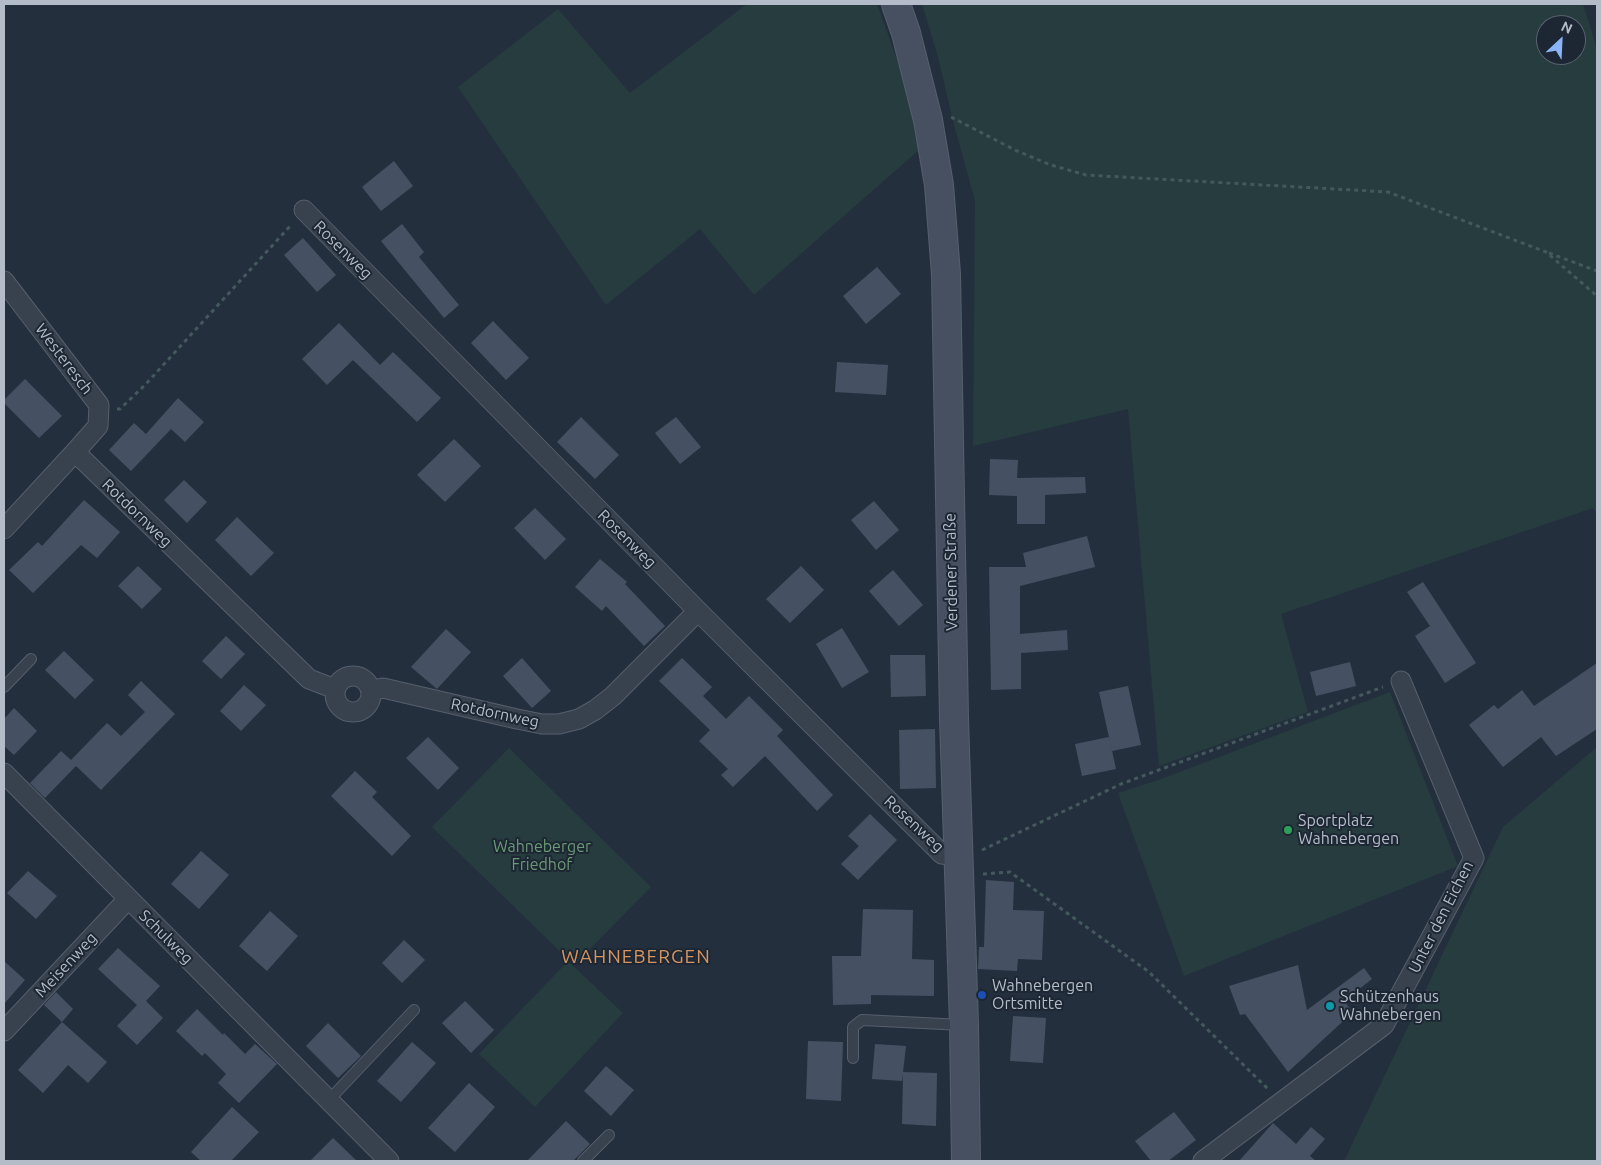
<!DOCTYPE html>
<meta charset="utf-8">
<style>
body{margin:0}
#map{position:relative;width:1601px;height:1165px;overflow:hidden;background:#242f3e;font-family:Ubuntu,sans-serif}
canvas{display:block}
.frame{position:absolute;inset:0;border:5px solid #b4bcc9;pointer-events:none}
.north{position:absolute;left:1536px;top:15px;width:50px;height:50px;box-sizing:border-box;background:#1d2633;border:1px solid #59626f;border-radius:50%;rotate:25deg;font-size:14px;font-weight:700;line-height:20px;text-align:center;color:#b4bcc9}
.north::after{content:'';display:block;margin:auto;width:18px;height:22px;background:#8ab4f8;clip-path:polygon(50% 0,100% 100%,50% 72%,0 100%)}
</style>
<div id="map">
<canvas width="1601" height="1165"></canvas>
<div class="frame"></div>
<div class="north">N</div>
</div>
<script>
const c = document.querySelector('canvas').getContext('2d');
c.lineJoin = 'round';
function fill(path, color) {
  c.fillStyle = color;
  c.fill(path, 'evenodd');
}
function strokePath(path, color, width, dash) {
  c.strokeStyle = color;
  c.lineWidth = width;
  c.lineCap = dash ? 'butt' : 'round';
  c.setLineDash(dash || []);
  c.stroke(path);
}
function drawText(font, color, halo, rows, align = 'center') {
  c.font = font + ' Ubuntu,sans-serif';
  c.lineWidth = 4;
  c.setLineDash([]);
  c.textBaseline = 'middle';
  c.strokeStyle = halo;
  c.fillStyle = color;
  for (const [text, x, y, turn = 0] of rows) {
    c.save();
    c.translate(x, y);
    c.rotate((+turn || 0) * Math.PI / 180);
    c.textAlign = isNaN(turn) ? turn : align;
    if (halo) c.strokeText(text, 0, 0);
    c.fillText(text, 0, 0);
    c.restore();
  }
}
fill(new Path2D(`
 M 747,4 L 877,4 L 927,143 L 754,295 L 700,229 L 606,305 L 458,87 L 558,9 L 630,93 Z
 M 922,4 L 1583,4 L 1597,49 L 1597,513 L 1593,508 L 1281,614 L 1308,712 L 1159,766 L 1128,409 L 973,446 L 975,201 L 953,121 L 938,57 ZM 1546,25 L 1576,25 L 1576,55 L 1546,55 Z
 M 1390,692 L 1458,866 L 1184,976 L 1118,793 L 1161,779 Z
 M 1597,747 L 1597,1161 L 1344,1161 L 1503,827 Z
 M 509,748 L 651,887 L 574,965 L 432,827 Z
 M 568,961 L 623,1013 L 535,1107 L 479,1054 Z`), '#263c3f');
fill(new Path2D(`
 M 394,161 L 413,186 L 381,211 L 362,187 Z
 M 402,224 L 424,252 L 419,257 L 459,305 L 444,318 L 381,241 Z
 M 303,238 L 336,275 L 317,292 L 284,255 Z
 M 877,267 L 901,294 L 866,324 L 843,296 Z
 M 493,321 L 529,358 L 506,380 L 471,343 Z
 M 339,323 L 380,365 L 393,352 L 441,398 L 417,422 L 353,360 L 327,385 L 302,359 Z
 M 837,362 L 888,365 L 886,395 L 835,392 Z
 M 25,379 L 62,416 L 39,438 L 4,403 L 4,400 Z
 M 178,398 L 204,422 L 185,442 L 171,429 L 131,471 L 109,450 L 134,423 L 146,434 Z
 M 581,417 L 619,455 L 595,479 L 557,442 Z
 M 676,417 L 701,447 L 680,464 L 655,433 Z
 M 454,439 L 481,466 L 445,502 L 417,475 Z
 M 990,459 L 1018,460 L 1017,478 L 1085,477 L 1086,493 L 1045,495 L 1045,524 L 1017,524 L 1017,496 L 989,495 Z
 M 184,480 L 207,502 L 187,523 L 164,500 Z
 M 84,500 L 120,532 L 97,558 L 81,545 L 33,593 L 9,570 L 38,542 L 42,546 Z
 M 874,501 L 899,530 L 876,550 L 851,520 Z
 M 535,508 L 566,539 L 545,560 L 514,528 Z
 M 237,517 L 274,553 L 251,576 L 215,540 Z
 M 1087,536 L 1095,567 L 1020,586 L 1020,634 L 1067,630 L 1068,650 L 1021,653 L 1021,689 L 991,690 L 989,567 L 1026,567 L 1023,553 Z
 M 600,559 L 627,582 L 625,584 L 665,626 L 644,646 L 606,606 L 602,611 L 575,587 Z
 M 138,566 L 162,589 L 142,609 L 118,586 Z
 M 801,566 L 824,590 L 790,623 L 766,599 Z
 M 893,570 L 923,605 L 899,626 L 869,591 Z
 M 1423,582 L 1476,663 L 1445,683 L 1415,636 L 1430,626 L 1407,592 Z
 M 842,628 L 869,672 L 842,688 L 816,644 Z
 M 446,629 L 471,652 L 437,689 L 411,667 Z
 M 226,636 L 245,654 L 221,679 L 202,661 Z
 M 64,651 L 94,680 L 75,699 L 45,670 Z
 M 890,655 L 925,655 L 926,696 L 891,697 Z
 M 522,658 L 551,691 L 532,708 L 503,676 Z
 M 682,658 L 712,687 L 703,696 L 726,719 L 749,696 L 783,730 L 777,736 L 833,795 L 817,811 L 765,756 L 733,787 L 721,775 L 728,769 L 699,741 L 710,730 L 659,681 Z
 M 1350,662 L 1356,686 L 1316,696 L 1310,672 Z
 M 1597,663 L 1597,729 L 1556,756 L 1541,737 L 1503,767 L 1469,725 L 1494,705 L 1498,709 L 1522,690 L 1534,706 Z
 M 141,681 L 175,714 L 101,790 L 76,766 L 45,798 L 30,783 L 61,751 L 71,760 L 107,723 L 121,736 L 145,712 L 128,695 Z
 M 244,685 L 266,705 L 241,731 L 220,711 Z
 M 1128,686 L 1141,745 L 1112,751 L 1099,692 Z
 M 14,708 L 37,731 L 14,755 L 4,746 L 4,719 Z
 M 935,729 L 936,788 L 900,789 L 899,730 Z
 M 428,737 L 459,768 L 438,790 L 406,758 Z
 M 1109,737 L 1116,769 L 1082,776 L 1075,744 Z
 M 355,771 L 377,792 L 372,797 L 411,836 L 392,856 L 331,796 Z
 M 870,814 L 897,840 L 858,880 L 841,864 L 859,846 L 848,836 Z
 M 201,851 L 229,875 L 199,909 L 171,884 Z
 M 28,871 L 57,896 L 36,919 L 7,893 Z
 M 986,880 L 1014,882 L 1013,910 L 1044,911 L 1042,960 L 1018,959 L 1017,971 L 978,969 L 979,947 L 984,947 Z
 M 863,909 L 913,910 L 912,959 L 934,960 L 934,996 L 871,995 L 871,1004 L 833,1005 L 832,956 L 861,956 Z
 M 270,911 L 298,936 L 267,971 L 239,946 Z
 M 404,940 L 425,960 L 402,983 L 382,963 Z
 M 118,948 L 160,986 L 146,1001 L 163,1018 L 137,1045 L 117,1026 L 137,1005 L 98,969 Z
 M 4,961 L 25,980 L 4,1004 Z
 M 1298,965 L 1307,1010 L 1364,968 L 1372,979 L 1344,1001 L 1353,1012 L 1288,1072 L 1245,1014 L 1240,1015 L 1229,986 Z
 M 56,992 L 73,1009 L 62,1022 L 44,1005 Z
 M 465,1001 L 494,1030 L 471,1053 L 442,1023 Z
 M 197,1009 L 223,1035 L 224,1033 L 245,1054 L 255,1044 L 277,1064 L 239,1103 L 218,1083 L 226,1074 L 205,1053 L 202,1056 L 176,1031 Z
 M 1013,1016 L 1046,1018 L 1043,1063 L 1010,1061 Z
 M 62,1022 L 107,1062 L 88,1083 L 68,1065 L 43,1093 L 18,1070 Z
 M 328,1023 L 361,1056 L 338,1078 L 306,1046 Z
 M 808,1041 L 843,1042 L 841,1101 L 806,1099 Z
 M 412,1042 L 436,1063 L 401,1102 L 377,1081 Z
 M 875,1044 L 906,1046 L 903,1072 L 937,1073 L 936,1126 L 902,1124 L 903,1074 L 902,1081 L 872,1079 Z
 M 606,1066 L 634,1090 L 611,1116 L 584,1091 Z
 M 469,1083 L 495,1107 L 455,1152 L 428,1128 Z
 M 232,1107 L 259,1132 L 231,1161 L 201,1161 L 191,1152 Z
 M 1174,1112 L 1196,1140 L 1168,1161 L 1151,1161 L 1135,1141 Z
 M 566,1121 L 590,1144 L 573,1161 L 527,1161 Z
 M 1273,1123 L 1296,1144 L 1311,1127 L 1325,1139 L 1310,1156 L 1316,1161 L 1239,1161 Z
 M 333,1138 L 357,1161 L 310,1161 Z`), '#455162');
const lane = new Path2D(`
 M 4,687 L 31,659
 M 853,1058 L 853,1027 L 862,1020 L 963,1025
 M 329,1100 L 414,1010
 M 583,1161 L 609,1135`);
const street = new Path2D(`
 M 304,210 L 698,611 L 942,854 L 958,856
 M 4,281 L 99,405 L 98,426 L 75,452 L 4,529
 M 75,452 L 309,679 L 335,689
 M335 694a18 18 0 1 1 36 0a18 18 0 1 1-36 0Z
 M 371,691 L 383,688 L 517,719 L 542,724 L 559,724 L 579,719 L 595,710 L 613,696 L 698,611
 M 4,773 L 389,1161
 M 4,1031 L 128,899
 M 1203,1161 L 1384,1025 L 1474,858 L 1401,681`);
const secondary = new Path2D(`
 M 896,4 L 906,33 L 928,120 L 939,185 L 946,274 L 954,719 L 964,1025 L 966,1161`);
strokePath(lane, '#565f6c', 12);
strokePath(street, '#565f6c', 21);
strokePath(secondary, '#565f6c', 30);
strokePath(new Path2D(`
 M 951,117 L 1017,151 L 1051,165 L 1086,175 L 1388,192 L 1546,252 L 1597,296
 M 1549,253 L 1597,271
 M 117,409 L 120,409 L 145,385 L 292,224
 M 982,850 L 1121,784 L 1383,687
 M 983,874 L 1010,872 L 1149,972 L 1269,1090`), '#44595c', 3, [4, 4]);
strokePath(lane, '#38414e', 10);
strokePath(street, '#38414e', 19);
strokePath(secondary, '#465061', 28);
for (const [x, y, r, color] of [
 [1288,830,5,"#2e9e5b"],
 [982,995,5,"#1a4fb4"],
 [1330,1006,5,"#0f9aa8"]
]) {
  const dot = new Path2D();
  dot.arc(x, y, r, 0, 2 * Math.PI);
  c.fillStyle = color;
  c.fill(dot);
  strokePath(dot, '#1d2633', 2);
}
drawText('16px', '#b4bcc9', '#1d2633', [
 ["Rosenweg",343,250,45],
 ["Westeresch",64,359,53],
 ["Rotdornweg",137,513,44],
 ["Rosenweg",627,539,45],
 ["Verdener Straße",951,572,-91],
 ["Rotdornweg",495,713,12],
 ["Rosenweg",914,824,43],
 ["Unter den Eichen",1441,917,-63],
 ["Schulweg",166,937,45],
 ["Meisenweg",66,965,-47]
]);
drawText('16px', '#b4bcc9', '#1d2633', [
 ["Sportplatz",1298,821],
 ["Wahnebergen",1298,839],
 ["Wahnebergen",992,986],
 ["Ortsmitte",992,1004],
 ["Schützenhaus",1340,997],
 ["Wahnebergen",1340,1015]
], 'left');
drawText('16px', '#6b9a76', '#1d2633', [
 ["Wahneberger",542,847],
 ["Friedhof",542,865]
]);
c.letterSpacing = '1px';
drawText('19px', '#d59563', '#1d2633', [
 ["WAHNEBERGEN",636,957]
]);
c.letterSpacing = '0px';
</script>
